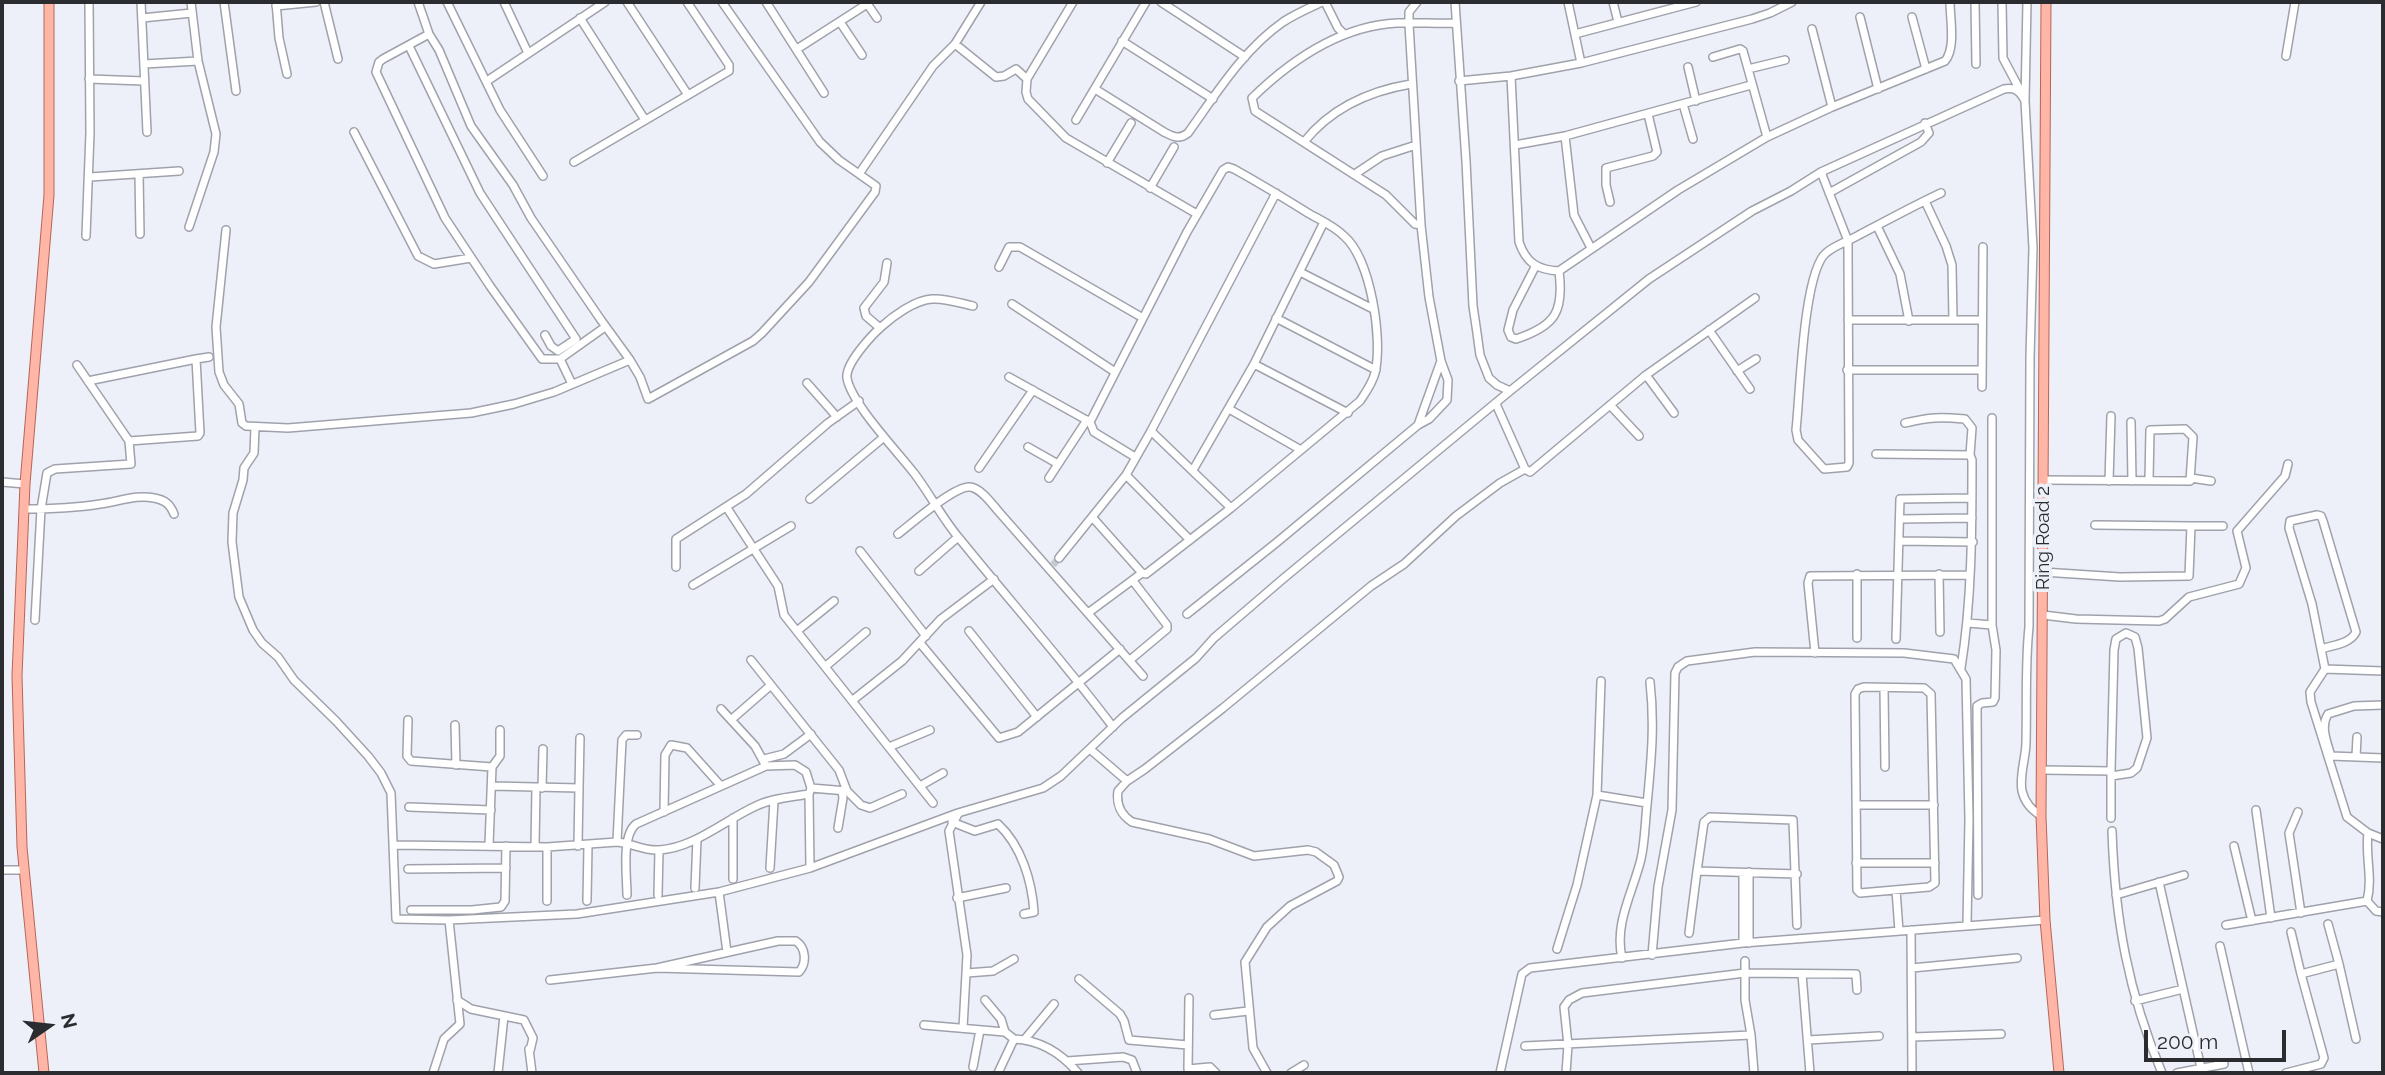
<!DOCTYPE html>
<style>
body{margin:0}
#map{position:relative;width:2385px;height:1075px;overflow:hidden;background:#edf0f9;font-family:Raleway,sans-serif}
canvas{display:block}
.frame{position:absolute;inset:0;border:4px solid #2b2c2f;pointer-events:none}
.north{position:absolute;left:14px;top:991px;width:70px;height:70px;-webkit-text-stroke:5px #edf0f9;paint-order:stroke;rotate:76deg;font-size:19px;font-weight:700;line-height:28px;text-align:center;color:#2b2c2f}
.north::after{content:'';display:block;margin:auto;width:24px;height:32px;background:#2b2c2f;clip-path:polygon(50% 0,100% 100%,50% 72%,0 100%)}
.scale{position:absolute;left:2144px;top:1030px;width:142px;height:32px;box-sizing:border-box;border:4px solid #2b2c2f;border-top:0;padding-left:9px;font-size:21px;line-height:24px;white-space:nowrap;color:#2b2c2f;-webkit-text-stroke:5px #edf0f9;paint-order:stroke}
</style>
<div id="map">
<canvas width="2385" height="1075"></canvas>
<div class="frame"></div>
<div class="north">N</div>
<div class="scale">200 m</div>
</div>
<script>
const c = document.querySelector('canvas').getContext('2d');
c.lineJoin = 'round';
function strokePath(path, color, width, dash) {
  c.strokeStyle = color;
  c.lineWidth = width;
  c.lineCap = dash ? 'butt' : 'round';
  c.setLineDash(dash || []);
  c.stroke(path);
}
function drawText(font, color, halo, rows, align = 'center') {
  c.font = font + ' Raleway,sans-serif';
  c.lineWidth = 7;
  c.setLineDash([]);
  c.textBaseline = 'middle';
  c.strokeStyle = halo;
  c.fillStyle = color;
  for (const [text, x, y, turn = 0] of rows) {
    c.save();
    c.translate(x, y);
    c.rotate((+turn || 0) * Math.PI / 180);
    c.textAlign = isNaN(turn) ? turn : align;
    if (halo) c.strokeText(text, 0, 0);
    c.fillText(text, 0, 0);
    c.restore();
  }
}
strokePath(new Path2D(`
 M 1053,565 L 1059,558`), '#c6c9d1', 7, [7, 3.5]);
const minor = new Path2D(`
 M 141,2 L 147,132
 M 224,2 L 236,91
 M 276,2 L 279,38 L 287,74
 M 324,2 L 338,59
 M 418,2 L 429,34 L 439,50 L 471,126 L 513,185 L 531,218 L 601,320 L 630,360 L 640,377 L 648,399 L 753,341 L 762,333 L 809,282 L 875,192 L 876,186 L 859,174 L 933,66 L 955,44 L 981,2
 M 447,2 L 500,110 L 543,176
 M 504,2 L 528,53
 M 627,2 L 688,95
 M 722,2 L 820,142 L 839,160 L 859,174
 M 766,2 L 824,93
 M 866,2 L 877,18
 M 1073,2 L 1027,79 L 1026,92 L 1028,99 L 1066,138 L 1197,214
 M 1161,2 L 1245,57
 M 1325,2 L 1338,28 L 1344,34
 M 1455,2 L 1466,161 L 1473,306 L 1477,333 L 1480,355 L 1489,378 L 1497,385 L 1510,391
 M 1568,2 L 1581,63
 M 1613,2 L 1618,22
 M 1975,2 L 1976,64
 M 2002,2 L 2003,58 L 2021,92
 M 2027,2 L 2025,101 L 2033,248 L 2030,357 L 2029,627 C 2025,665 2027,703 2026,742 C 2026,758 2019,775 2022,791 C 2025,803 2031,809 2041,816
 M 276,6 L 316,2
 M 1860,17 L 1878,89
 M 1912,17 L 1926,69
 M 142,18 L 192,13
 M 580,18 L 645,120
 M 840,22 L 862,55
 M 1812,29 L 1832,107
 M 429,34 L 383,59 L 379,62 L 376,72 L 445,218 L 490,286 L 542,359 L 560,359 L 605,327
 M 1575,34 L 1696,2
 M 1122,41 L 1213,99
 M 955,44 L 996,77 L 1004,76 L 1016,69 L 1027,79
 M 409,46 L 480,193 L 576,339 L 558,351 L 551,346 L 545,335
 M 797,49 L 867,4
 M 2286,56 L 2295,2
 M 1713,57 L 1740,49 L 1743,51 L 1767,137
 M 144,64 L 198,61
 M 1688,67 L 1696,101
 M 1748,69 L 1785,60
 M 1511,76 L 1519,242 C 1526,263 1538,270 1559,271 L 1678,190 L 1767,137 L 1832,107 L 1945,61 C 1956,48 1950,19 1950,2
 M 89,79 L 144,81
 M 487,81 L 605,2
 M 1459,81 L 1511,76 L 1581,63 L 1752,19 L 1770,13 L 1792,2
 M 1095,89 L 1164,132 C 1174,137 1179,140 1188,133 C 1216,94 1243,50 1283,22 C 1295,14 1309,8 1322,2
 M 1683,104 L 1693,139
 M 1076,120 L 1146,2
 M 354,132 L 418,256 L 434,264 L 471,258
 M 1565,136 L 1574,215 L 1591,248
 M 1304,142 C 1331,108 1369,91 1411,84
 M 1515,145 L 1565,136 L 1751,85
 M 574,162 L 729,71 L 729,65 L 687,2
 M 1107,163 L 1131,123
 M 1821,172 L 1848,241 L 1848,250 L 1849,463 L 1847,467 L 1824,469 L 1798,440 L 1796,430 C 1800,396 1803,272 1826,253 C 1835,245 1849,241 1859,235 C 1886,221 1913,206 1941,193
 M 139,174 L 140,234
 M 1355,174 L 1382,156 L 1416,145
 M 90,177 L 179,171
 M 1150,188 L 1174,147
 M 1829,193 L 1921,142 L 1929,133 L 1925,123
 M 1925,201 L 1946,246 L 1952,265 L 1953,320
 M 1610,202 L 1606,185 L 1606,168 L 1653,156 L 1657,152 L 1648,114
 M 1421,225 L 1415,224 L 1386,195 L 1255,111 L 1252,98 C 1291,60 1340,26 1397,23 C 1417,22 1437,24 1456,23
 M 1877,226 L 1900,274 L 1909,321
 M 189,227 L 214,152 L 216,134 L 198,61 L 191,2
 M 226,230 L 216,327 L 219,372 L 224,385 L 239,404 L 242,423 L 246,426 L 288,428 L 471,413 L 514,404 L 554,392 L 630,360
 M 86,236 L 90,133 L 89,2
 M 999,267 L 1009,247 L 1020,247 L 1143,318
 M 1535,267 L 1513,310 L 1508,330 L 1511,337 L 1516,339 C 1556,326 1564,311 1559,271
 M 1300,272 L 1373,309
 M 1012,304 L 1115,372
 M 973,306 C 960,303 945,298 932,299 C 915,300 893,316 881,327 C 871,336 845,364 847,378 C 851,403 897,451 914,473 C 930,494 942,518 959,538 C 1010,601 1064,662 1113,727
 M 1276,318 L 1376,370
 M 1848,320 L 1982,320
 M 880,328 L 866,316 L 864,308 L 884,282 L 887,263
 M 1709,330 L 1750,389
 M 196,359 L 209,357
 M 560,359 L 572,384
 M 1254,364 L 1348,413
 M 1847,370 L 1982,370
 M 1737,371 L 1756,359
 M 1646,375 L 1674,413
 M 1009,377 L 1090,422 L 1094,432 L 1135,457
 M 88,381 L 196,359 L 200,433 L 198,436 L 129,441
 M 807,383 L 837,417
 M 1982,387 L 1983,247
 M 1496,404 L 1525,469 L 1530,472 L 1646,375 L 1755,298
 M 1610,405 L 1639,436
 M 1229,409 L 1301,450
 M 1992,418 L 1992,625
 M 1090,422 L 1187,232 L 1223,170 L 1228,167 L 1234,169 C 1259,183 1284,198 1308,213 C 1320,220 1334,226 1344,236 C 1371,259 1383,340 1375,373 C 1372,384 1366,392 1360,401 L 1231,508 L 1146,574 L 1142,573 L 1093,518
 M 2131,422 L 2132,481
 M 1905,423 C 1930,417 1940,417 1965,419 L 1972,428 L 1970,455 L 1972,460 C 1972,530 1972,599 1961,668
 M 1418,425 L 1441,361
 M 255,427 L 254,453 L 244,468 L 243,480 L 233,513 L 232,542 L 239,597 L 253,630 L 262,643 L 278,657 L 294,680 L 336,721 L 368,756 L 381,773 L 391,793 L 396,919 L 449,920 L 577,914 L 719,892 L 810,868 L 958,813 L 1043,788 L 1061,776 L 1122,718 L 1196,658 L 1214,638 L 1284,578 L 1510,391 L 1649,279 L 1752,211 L 1791,191 L 1821,172 L 2004,89 C 2015,87 2020,91 2025,101
 M 1151,431 L 1231,508
 M 1028,447 L 1058,464
 M 1876,454 L 1970,455
 M 979,468 L 1033,390
 M 1193,470 L 1254,364 L 1324,222
 M 1126,475 L 1190,540
 M 1049,478 L 1087,420
 M 2191,478 L 2211,481
 M 2043,480 L 2190,481 L 2193,437 L 2185,429 L 2150,430 L 2149,480
 M 2109,481 L 2111,416
 M 2,482 L 25,484
 M 810,499 L 884,437
 M 727,508 L 778,586 L 784,615 L 933,803
 M 24,509 C 49,509 75,508 100,504 C 118,502 136,494 154,498 C 165,500 170,504 174,514
 M 1900,519 L 1972,518
 M 2095,525 L 2191,526
 M 898,534 C 911,524 955,485 970,487 C 981,488 992,504 999,512 L 1143,676
 M 1900,541 L 1973,542
 M 860,551 L 926,636
 M 1059,558 L 1126,475 L 1151,431 L 1276,193
 M 676,567 L 676,539 L 746,494 L 828,423 L 859,401
 M 919,571 L 958,537
 M 2043,572 L 2120,577 L 2189,576 L 2191,526 L 2223,526
 M 1857,574 L 1857,638
 M 1939,574 L 1940,632
 M 693,585 L 791,526
 M 1088,613 L 1142,573
 M 1187,614 L 1276,543 L 1418,425 L 1429,419 L 1447,400 L 1448,380 L 1441,361 L 1429,297 L 1421,225 L 1409,24 L 1409,12 L 1417,2
 M 2043,615 L 2076,619 L 2159,621 L 2165,619 L 2189,597 L 2239,584 L 2246,568 L 2237,531 L 2285,476 L 2288,464
 M 35,620 L 41,509 L 47,473 L 55,469 L 131,464 L 129,441 L 77,365
 M 1968,623 L 1992,625 L 1996,650 L 1995,698 L 1993,702 L 1982,703 L 1977,706 L 1978,895
 M 797,631 L 834,601
 M 969,631 L 1037,717
 M 1896,639 L 1900,499 L 1972,498
 M 920,643 L 999,738 L 1018,732 L 1120,649
 M 2321,649 C 2333,645 2350,644 2356,632 L 2323,521 L 2321,516 L 2317,515 L 2290,521 L 2289,528 L 2312,604 L 2325,669 L 2310,692 L 2311,702 L 2347,817 L 2368,833 L 2383,839
 M 1815,653 L 1808,583 L 1810,576 L 1970,575
 M 751,660 L 839,770 L 847,791
 M 1130,660 L 1167,629 L 1167,625 L 1133,581
 M 826,666 L 866,632
 M 2325,669 L 2383,671
 M 1864,687 L 1924,688 L 1931,694 L 1935,883 L 1929,887 L 1860,893 L 1857,890 L 1855,694 L 1858,689 Z
 M 1884,688 L 1885,767
 M 853,700 L 902,661 L 941,619 L 994,579
 M 2383,705 L 2354,706 L 2328,714 C 2320,727 2327,742 2331,756 L 2383,758
 M 721,709 L 755,746 L 766,766
 M 732,719 L 771,685
 M 408,720 L 407,756 L 411,761 L 492,767
 M 455,725 L 456,765
 M 889,747 L 930,730
 M 1091,750 L 1127,781
 M 2356,757 L 2357,737
 M 764,759 L 784,754 L 811,734
 M 2042,770 L 2111,771 L 2114,650 L 2116,639 L 2126,633 L 2135,637 L 2138,648 L 2147,738 L 2137,768 L 2131,773 L 2111,776
 M 492,786 L 579,788 L 578,846
 M 920,786 L 943,773
 M 542,788 L 543,749
 M 579,788 L 580,738
 M 811,788 L 847,791 L 861,805 L 870,808 L 902,794
 M 809,794 L 810,868
 M 1597,795 L 1647,803
 M 1857,805 L 1934,805
 M 409,807 L 491,810
 M 2256,810 L 2271,918
 M 664,812 L 665,755 L 671,745 L 687,748 L 721,786
 M 2298,812 L 2289,833 L 2301,913
 M 958,814 L 949,831 L 967,955 L 963,1028
 M 733,818 L 733,879
 M 2111,818 L 2111,772
 M 952,822 L 975,831 L 998,824 C 1021,845 1032,881 1034,912 L 1024,914
 M 838,828 L 843,798 L 842,791
 M 2112,831 C 2115,920 2128,992 2162,1073
 M 617,842 L 622,740 L 626,735 L 637,735
 M 395,845 L 547,847 L 617,842 C 632,843 643,851 659,850 C 694,848 725,820 756,806 C 772,798 792,797 809,794 L 811,788 L 806,772 L 795,765 L 766,766 L 636,824 C 621,836 627,877 627,895
 M 489,845 L 492,767 L 500,756 L 500,730
 M 535,846 L 536,788
 M 2234,846 L 2252,921
 M 547,847 L 547,901
 M 1856,863 L 1935,863
 M 770,868 L 774,801
 M 408,869 L 506,868
 M 2,870 L 24,870
 M 1749,872 L 1749,943
 M 1743,873 L 1743,943
 M 1797,874 L 1697,871 L 1704,822 L 1710,817 L 1793,820 L 1797,925
 M 2159,882 L 2201,1068
 M 695,888 L 697,839
 M 1896,890 L 1899,931
 M 719,892 L 727,952
 M 658,895 L 659,850
 M 2116,895 L 2184,875
 M 957,898 L 1006,888
 M 587,901 L 588,845
 M 2367,901 L 2376,911 L 2383,912
 M 411,910 L 472,910 L 501,907 L 505,901 L 506,846
 M 2328,924 L 2339,964
 M 2226,925 L 2367,901 C 2373,878 2365,856 2368,833
 M 1911,930 L 1912,1073
 M 2291,932 L 2301,974
 M 1689,933 L 1697,871
 M 2220,946 L 2249,1073
 M 1557,949 L 1577,885 L 1597,795 L 1601,681
 M 1652,955 L 1658,887 L 1672,810 L 1675,673 L 1678,667 L 1687,661 L 1755,652 L 1904,653 L 1954,659 L 1966,679 L 1969,819 L 1967,924
 M 1622,958 C 1614,923 1633,892 1641,859 C 1645,841 1645,823 1647,805 C 1651,762 1655,726 1650,682
 M 1745,961 L 1745,1000 L 1751,1035 L 1754,1073
 M 1912,968 L 2017,958
 M 967,973 L 993,971 L 1014,959
 M 1802,974 L 1810,1073
 M 1079,979 L 1120,1014 L 1124,1021 L 1129,1040 L 1188,1045
 M 550,980 L 657,968 L 799,972 C 807,963 806,948 796,941 L 778,941 L 657,968
 M 1189,998 L 1188,1069 L 1210,1067 L 1216,1073
 M 457,1000 L 471,1009 L 524,1020 L 533,1038 L 530,1051
 M 985,1000 L 1001,1019 L 1005,1032
 M 2135,1001 L 2183,989
 M 1214,1015 L 1248,1011
 M 924,1025 L 1005,1032 L 1014,1039
 M 1912,1037 L 2001,1034
 M 1025,1039 L 1054,1004
 M 1808,1040 L 1879,1036
 M 1525,1046 L 1751,1035
 M 529,1049 L 532,1073
 M 1067,1061 L 1123,1057 L 1132,1060 L 1137,1073
 M 973,1067 L 980,1030
 M 433,1073 L 444,1039 L 460,1024 L 449,920
 M 498,1073 L 504,1016
 M 998,1073 L 1014,1039 C 1040,1040 1062,1054 1078,1073
 M 1267,1073 L 1253,1048 L 1245,962 L 1267,927 L 1290,906 L 1337,881 L 1339,877 L 1334,865 L 1316,852 L 1308,850 L 1254,856 L 1209,839 L 1132,822 C 1121,815 1116,804 1118,791 L 1127,781 L 1145,769 L 1223,708 L 1371,586 L 1404,564 L 1456,516 L 1500,483 L 1525,469
 M 1291,1073 L 1304,1065
 M 1500,1073 L 1522,974 L 1530,968 L 1743,943 L 2045,920
 M 1566,1073 L 1568,1045 L 1564,1007 L 1569,1000 L 1582,993 L 1745,973 L 1856,974 L 1857,990
 M 2177,1073 L 2224,1064
 M 2286,1073 L 2321,1064 L 2324,1058 L 2301,974 L 2339,964 L 2356,1039`);
const major = new Path2D(`
 M 2046,2 L 2041,816 L 2045,920 L 2059,1073
 M 44,1073 L 22,847 L 17,676 L 25,484 L 49,195 L 49,2`);
strokePath(minor, '#a0a2ab', 10);
strokePath(major, '#b56656', 11);
strokePath(minor, '#fff', 7);
strokePath(major, '#ffb6a6', 9);
drawText('19px', '#2b2c2f', '#edf0f9', [
 ["Ring Road 2",2043,538,-90]
]);
</script>
